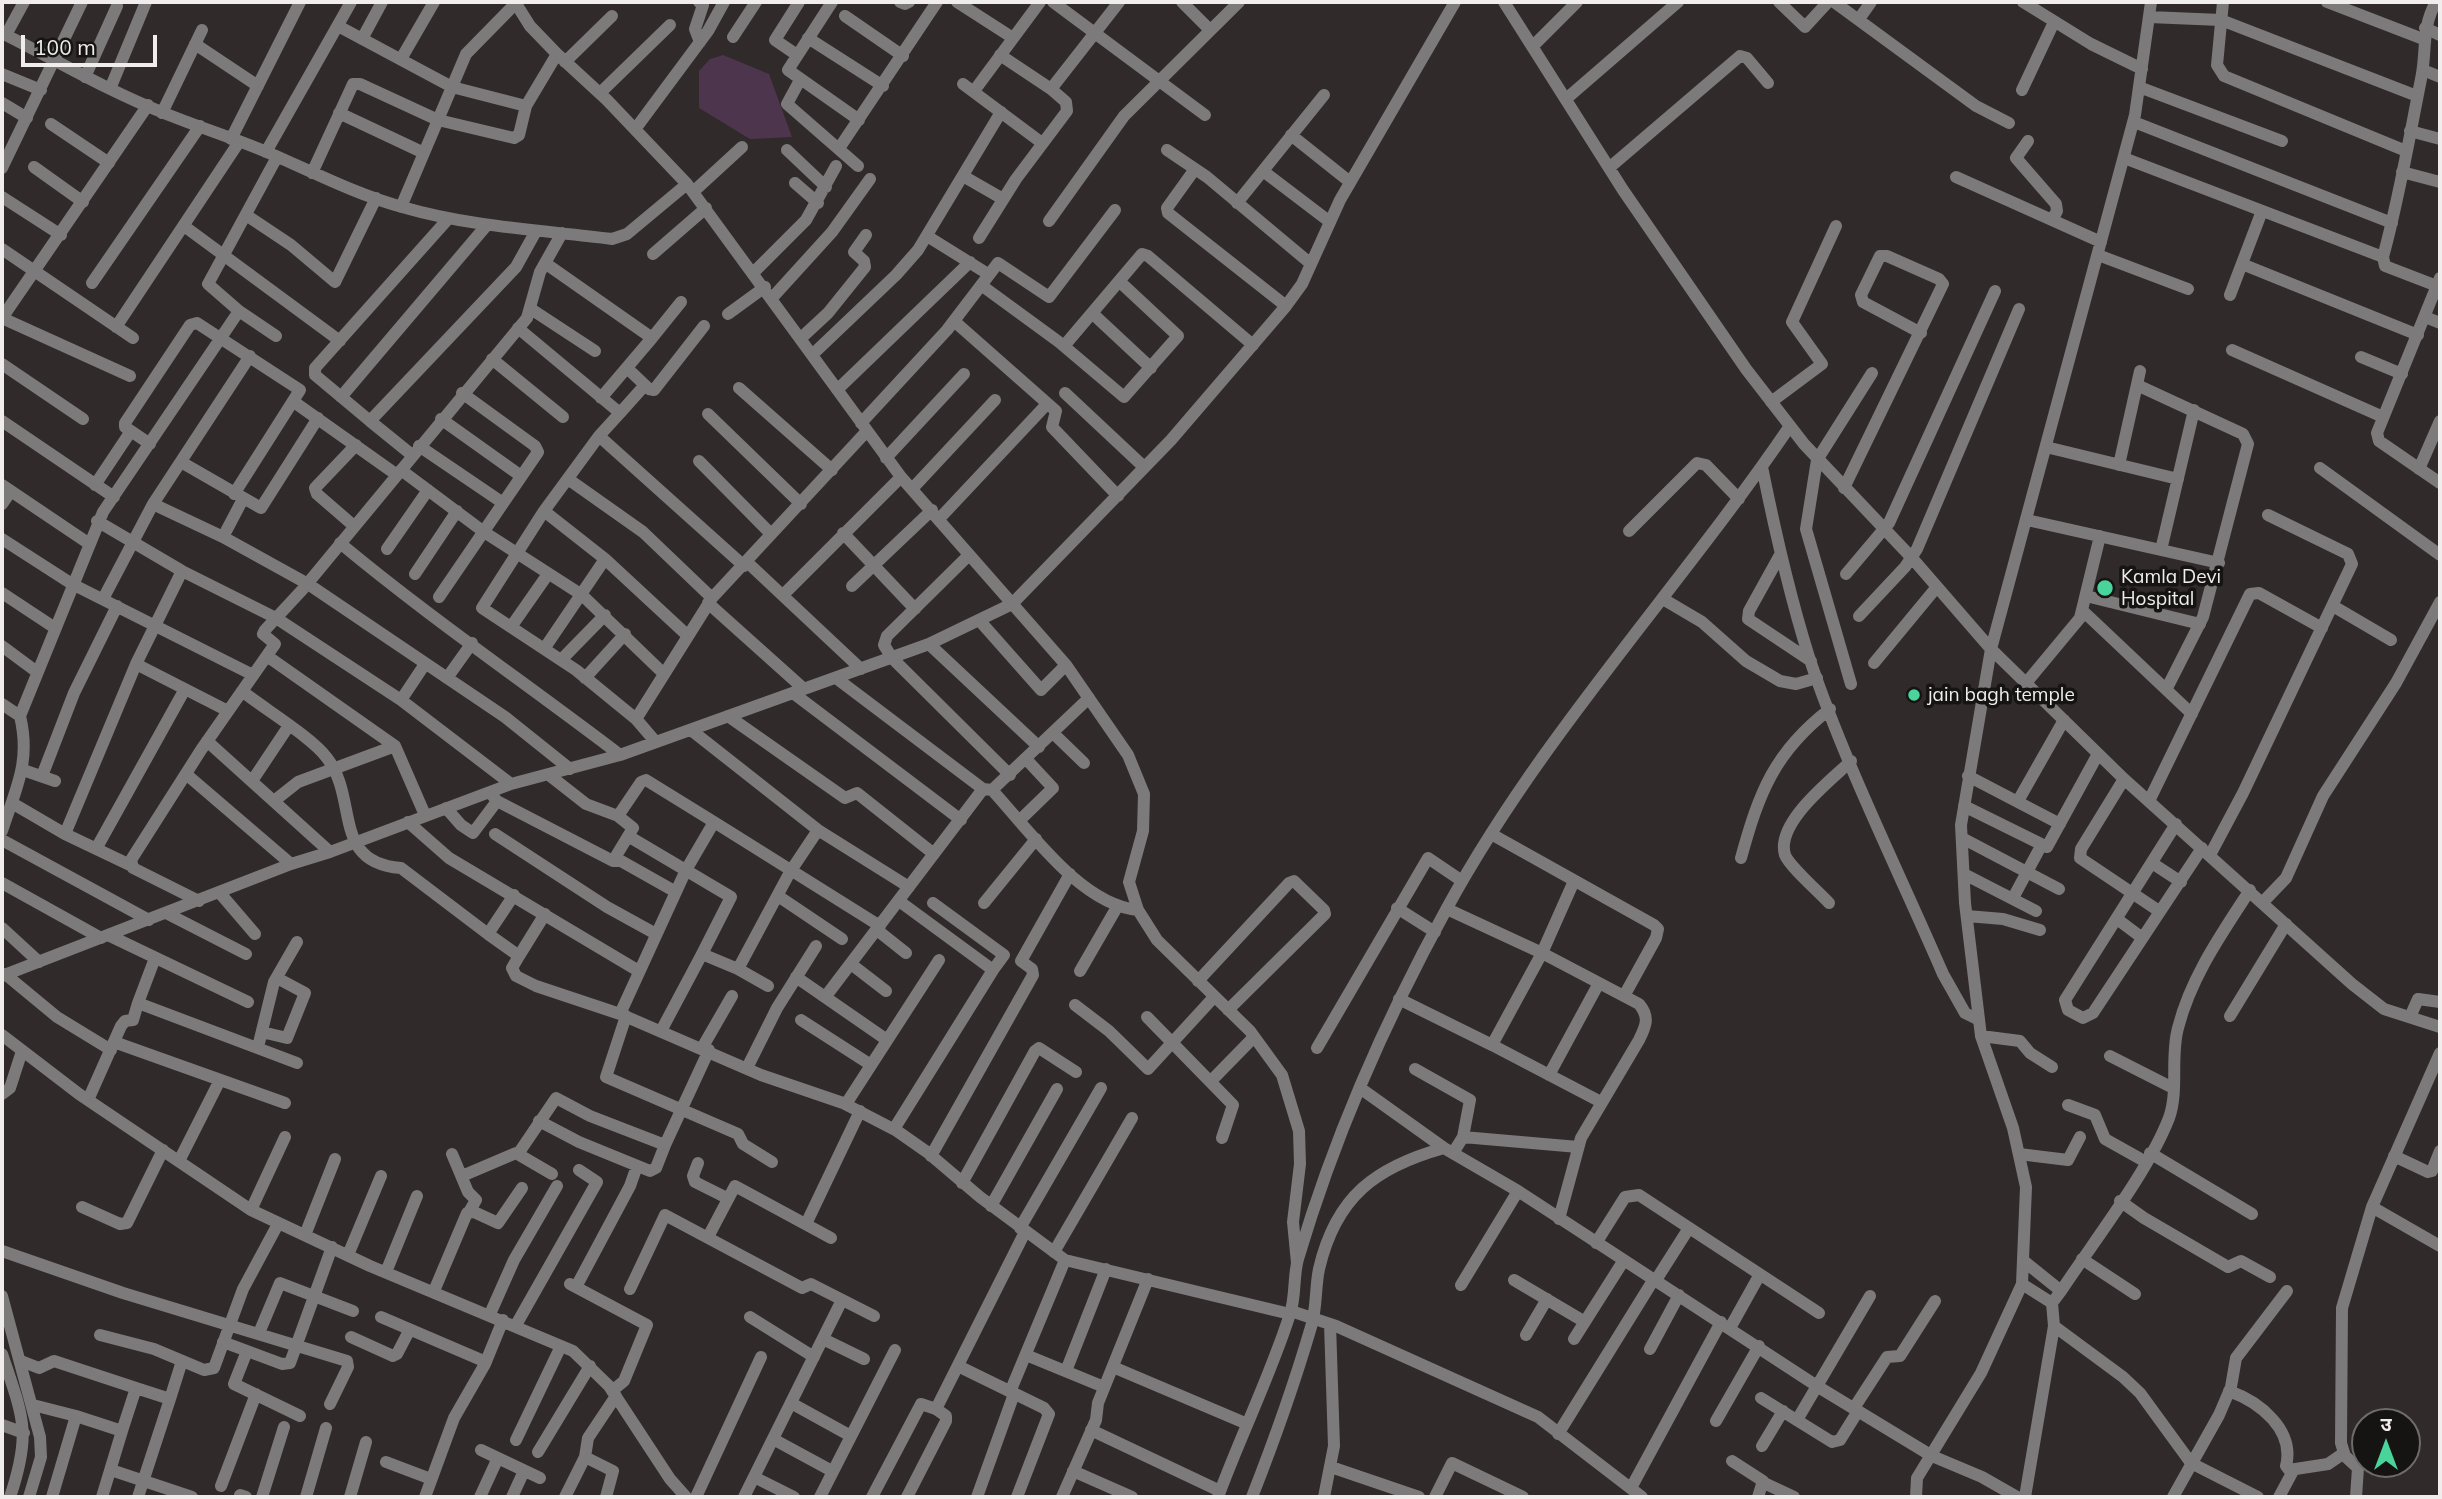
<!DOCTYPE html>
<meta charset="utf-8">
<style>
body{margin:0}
#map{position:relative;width:2442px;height:1499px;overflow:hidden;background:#302a2a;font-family:Mulish,"Noto Sans Devanagari",sans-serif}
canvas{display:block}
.frame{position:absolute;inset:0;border:4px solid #f1eded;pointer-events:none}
.north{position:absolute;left:2351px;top:1408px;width:70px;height:70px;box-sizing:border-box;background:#161413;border:2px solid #6e6b6a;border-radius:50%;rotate:0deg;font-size:19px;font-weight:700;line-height:28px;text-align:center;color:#f1eded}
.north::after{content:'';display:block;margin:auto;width:24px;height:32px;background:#49d49c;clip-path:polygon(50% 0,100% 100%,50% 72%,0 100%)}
.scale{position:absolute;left:21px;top:35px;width:136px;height:32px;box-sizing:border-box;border:4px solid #f1eded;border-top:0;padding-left:9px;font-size:21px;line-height:24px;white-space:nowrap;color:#f1eded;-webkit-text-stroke:5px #161413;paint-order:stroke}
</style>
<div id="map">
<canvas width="2442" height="1499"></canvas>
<div class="frame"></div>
<div class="north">उ</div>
<div class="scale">100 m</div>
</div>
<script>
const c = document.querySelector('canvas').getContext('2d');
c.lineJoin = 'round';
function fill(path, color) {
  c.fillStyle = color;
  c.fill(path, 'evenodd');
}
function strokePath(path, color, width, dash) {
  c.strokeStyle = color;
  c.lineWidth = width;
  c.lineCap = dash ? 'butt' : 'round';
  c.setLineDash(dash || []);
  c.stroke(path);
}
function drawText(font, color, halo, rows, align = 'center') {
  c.font = font + ' Mulish,sans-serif';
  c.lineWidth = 7;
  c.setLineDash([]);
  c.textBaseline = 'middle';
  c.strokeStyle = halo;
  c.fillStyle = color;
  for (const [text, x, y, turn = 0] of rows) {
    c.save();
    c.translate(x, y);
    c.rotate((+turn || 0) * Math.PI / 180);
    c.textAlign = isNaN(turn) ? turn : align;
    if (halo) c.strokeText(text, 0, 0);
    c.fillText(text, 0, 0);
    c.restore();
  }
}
fill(new Path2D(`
 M 723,55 L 769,74 L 792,137 L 750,139 L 699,108 L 699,71 L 710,59 Z`), '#4d354d');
strokePath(new Path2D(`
 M 515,2 L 530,26 L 557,54 L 607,100 L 687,184 L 901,477 L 1066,665 L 1128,755 L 1144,794 L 1143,831 L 1129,882 L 1138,910 L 1157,940 L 1250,1031 L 1282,1075 L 1299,1131 L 1300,1164 L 1293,1222 L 1297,1263
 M 699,2 L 703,5 L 695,29 L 700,42
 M 832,2 L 788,70 L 859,120
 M 900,2 L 905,4 L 909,2
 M 957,2 L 1013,38
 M 1053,2 L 1205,115
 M 1182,2 L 1210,30
 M 1504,2 L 1623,190 L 1746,369 L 1804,444 L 1912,558 L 1991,649 L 2124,779 L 2352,984 L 2384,1009 L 2440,1027
 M 1779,2 L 1805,27 L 1828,2
 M 1834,2 L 1976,106 L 2009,123
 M 2023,2 L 2091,44 L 2142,69
 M 2223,2 L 2217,65 L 2224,76 L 2406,151
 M 2327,2 L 2423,39
 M 845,16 L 903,56
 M 2149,17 L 2221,20 L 2417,96
 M 1859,19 L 1871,2
 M 338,26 L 452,87 L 526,106
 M 2425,28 L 2440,35
 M 2,33 C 56,60 108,91 164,113 C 198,127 234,138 269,153 C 313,172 355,194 402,207 C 471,227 541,230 612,239 L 627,234 L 687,184
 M 6,35 L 24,2
 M 733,37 L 756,2
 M 808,38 L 883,86
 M 362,39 L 382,2
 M 195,44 L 258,86
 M 1533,46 L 1577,2
 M 797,55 L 775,40 L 799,2
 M 1000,55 L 1051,89
 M 401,59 L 434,2
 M 565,62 L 612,16
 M 2423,70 L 2440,77
 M 2,74 L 41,90
 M 85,77 L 117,6
 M 800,80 L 787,104 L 858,166
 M 963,84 L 1042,143
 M 2139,87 L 2282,141
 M 110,89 L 146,2
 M 2022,90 L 2054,22
 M 974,91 L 1040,2
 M 600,93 L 670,25
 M 1566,99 L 1678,2
 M 2,103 L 27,118
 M 162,113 L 202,30
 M 339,113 L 424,153
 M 2134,122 L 2392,223
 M 51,124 L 109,163
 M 636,128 L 708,31 L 724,2
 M 2410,131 L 2440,139
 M 1291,135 L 1350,182
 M 231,139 L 300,2
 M 2028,141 L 2016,158 L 2056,204 L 2057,211 L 2052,220
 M 840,147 L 937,2
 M 787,150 L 826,187
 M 1167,150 L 1207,177 L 1311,264
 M 266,152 L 351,2
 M 2124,158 L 2383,257 C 2399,199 2409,139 2421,79 C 2427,52 2421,28 2436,2
 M 34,167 L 83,202
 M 2,168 L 82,2
 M 1609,168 L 1740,56 L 1747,58 L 1768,83
 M 1195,169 L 1167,208 L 1168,213 L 1286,306
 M 1263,171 L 1330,222
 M 2402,172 L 2440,182
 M 312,173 L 353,84 L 360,84 L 438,120 L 514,138 L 519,135 L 526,106 L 557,54
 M 963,176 L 1003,199
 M 1956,177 L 2101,242
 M 795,183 L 818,203
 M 693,192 L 742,147
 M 2,197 L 61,235
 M 1237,203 L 1324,95
 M 401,207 L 466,54 L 516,3
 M 246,215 L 291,245 L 335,282 L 376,198
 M 1049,221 L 1124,116 L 1239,2
 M 184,226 L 340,341
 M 927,236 L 988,274
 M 979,238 L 1016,179 L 1067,111 L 1066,102 L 1051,89 L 1119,2
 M 2,249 L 133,338
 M 653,254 L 706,208
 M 2098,255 L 2188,289
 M 2383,257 L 2385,266 L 2437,286
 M 545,263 L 652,338 L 601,398
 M 2242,264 L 2418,335
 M 754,272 L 806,220 L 836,166
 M 2440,278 L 2377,433 L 2379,441 L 2440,483
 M 92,283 L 200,126
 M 981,285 L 1059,342 L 1124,397 L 1178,336 L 1119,281
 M 2230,295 L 2262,211
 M 772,298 L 832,232 L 870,179
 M 531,309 L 595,351
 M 239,311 L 276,336
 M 1092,313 L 1151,368
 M 728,314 L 765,287
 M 2425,317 L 2440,323
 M 2,318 L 148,105
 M 2,318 L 130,376
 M 954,321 L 1056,411 L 1052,427 L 1118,496
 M 116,327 L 239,142
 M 518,328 L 620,413 L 599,436 L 544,511 L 482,608 L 576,670 L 636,719
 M 652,338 L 681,302
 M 800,339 L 828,313 L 865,267 L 864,261 L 854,252 L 866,235
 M 1064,346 L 1142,254 L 1148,256 L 1253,345
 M 2232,350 L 2383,417
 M 812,355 L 896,275 L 918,250 L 1001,112
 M 2361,357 L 2402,374
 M 492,359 L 563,417
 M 2,364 L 83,419
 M 627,368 L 649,389 L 654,390 L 704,326
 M 2137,385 L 2243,434 L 2248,444 L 2203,617 L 2167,688
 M 739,388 L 832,470
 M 838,389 L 970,262
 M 1065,393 L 1144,467
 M 341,397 L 486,226
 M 294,402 L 397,475
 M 1771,402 L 1822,364 L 1792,322 L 1836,226
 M 620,413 L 645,385
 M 708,414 L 801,504
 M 441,419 L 521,476
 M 2,421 L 114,497
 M 370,421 L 315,375 L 315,368 L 448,219
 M 861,423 L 947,330 L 998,263 L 1049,297 L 1115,210
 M 599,436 L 744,566
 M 150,444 L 125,427 L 125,423 L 190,325 L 197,323 L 300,390 L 234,494
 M 419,446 L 503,503
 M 2046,447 L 2178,479
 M 412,455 L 370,421 L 516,267 L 536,231
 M 886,458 L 964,374
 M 699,461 L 771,534
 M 181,462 L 261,508 L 318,418
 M 2119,465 L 2140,371
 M 1762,467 C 1775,531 1789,594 1809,657 C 1844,762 1899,872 1943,974 L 1965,1013 L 1979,1020
 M 2320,468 L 2440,555
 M 2419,469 L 2440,421
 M 401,470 L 484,532 L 582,595 L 664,674
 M 568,479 L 643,532 L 712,598
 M 2,485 L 88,543
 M 95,485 L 131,431
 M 1844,488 L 1943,284 L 1939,279 L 1887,256 L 1880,256 L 1861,295 L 1863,302 L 1921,333
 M 912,489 L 995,400
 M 2,504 L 11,491
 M 153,504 L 223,537 L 308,584 L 505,717 L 570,769
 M 544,511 L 605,559 L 687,635
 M 939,519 L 1047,404
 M 2027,520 L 2219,563
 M 97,521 L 182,571 L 276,618 L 401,700 L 511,784
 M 354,526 L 317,494 L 315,488 L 356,445
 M 1629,531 L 1697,463 L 1706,465 L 1739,499
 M 843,533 L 915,609
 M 223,537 L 243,499
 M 2,539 L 72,584 L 253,675
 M 340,543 C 430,618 527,684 620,755
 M 387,549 L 428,490
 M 2161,550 L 2194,410
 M 969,555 L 887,636 L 884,645 L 892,658 L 1010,775
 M 1780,555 L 1749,611 L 1748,619 L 1811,661
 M 747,562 L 861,669
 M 415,574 L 457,511
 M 1846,574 L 1889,523 L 1995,291
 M 852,586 L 932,510
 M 2,593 L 55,628
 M 783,595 L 901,477
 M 2086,596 L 2200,624
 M 439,597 L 538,452 L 535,446 L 462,393
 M 103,599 L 153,504 L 250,356
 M 1663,599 L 1702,622 L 1746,661 L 1780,681 L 1796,684 L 1817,678
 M 708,603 L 804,689
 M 2333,606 L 2391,640
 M 2083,611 L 2192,714
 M 1859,616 L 1905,567 L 1917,549 L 2019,309
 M 979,620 L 1041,690 L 1066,665
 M 511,627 L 548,574
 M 929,644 L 1039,747
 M 2,646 L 37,672
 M 544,649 L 605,559
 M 267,656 L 395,746 L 425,815
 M 561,660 L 605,615
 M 1874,663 L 1936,588
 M 136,664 L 228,711
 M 447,678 L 472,643
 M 585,678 L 625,634
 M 836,678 L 983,789
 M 2026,683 L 2080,618 L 2100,536
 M 1851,684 L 1806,529 L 1817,460 L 1872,373
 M 242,691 C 263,708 313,738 327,758 C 359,799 331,863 401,868 L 488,934 L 514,895
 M 793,693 L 961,820
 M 401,700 L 425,664
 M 2,704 L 20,716
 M 728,716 L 845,798 L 857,793 L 934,854
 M 691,730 L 818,830 L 909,887
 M 1053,733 L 1084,763
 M 654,740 L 636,719 L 712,598 L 866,432
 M 207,741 L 330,852
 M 23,770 L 55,781
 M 186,774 L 291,864
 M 549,775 L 586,804 L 618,816 L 641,782 L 646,780 L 714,822
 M 42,776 L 74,693 L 117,606
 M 1968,776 L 2060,824
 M 2124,779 L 2081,849 L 2080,858 L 2159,911
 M 252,781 L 288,727
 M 992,790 C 1029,830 1081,905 1138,910
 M 274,801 L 298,782 L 395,746
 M 497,801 L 613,861 L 633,828 L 618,816
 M 2018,801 L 2064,720
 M 2149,801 L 2250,594 L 2259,593 L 2322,628
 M 12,803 L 65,834 L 136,664 L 182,571
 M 1964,806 L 2047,847 L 2098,754
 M 446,808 L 461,825 L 473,833 L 497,801 L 492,795
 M 1020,820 L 1053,788 L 1026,759
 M 408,822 L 449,858 L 637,970
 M 2176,824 L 2065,1000 L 2068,1010 L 2083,1018 L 2093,1013 L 2202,848
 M 2,831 C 16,788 31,762 20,716 L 103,512 L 239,311 L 208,284 L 277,157
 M 65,834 L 130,865
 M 495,834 L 607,907 L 656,934
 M 1493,835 L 1654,925 L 1658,929 L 1656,938 L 1624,996
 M 628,836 L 731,897 L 702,954
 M 1962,838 L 2059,889
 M 2,840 L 149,920
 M 96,849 L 185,689
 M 2210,855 L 2243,793 L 2352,564 L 2348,554 L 2268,515
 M 1741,858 C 1759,793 1774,752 1830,709
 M 613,861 L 621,861 L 676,892
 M 2152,863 L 2181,882
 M 1964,874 L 2036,911
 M 1574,881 L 1542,953 L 1492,1045 L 1601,1102
 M 2,883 L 101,938
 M 219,892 L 255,934
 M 778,896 L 842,939
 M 2013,898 L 2041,846
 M 199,901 L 133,868 L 131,860 L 201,750 L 275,644 L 263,634 L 265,630 L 303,589 L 527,318 L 540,272 L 562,233
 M 2263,902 L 2286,878 L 2323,796 L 2396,683 L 2440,602
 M 933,903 L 1004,955 L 993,970
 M 984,903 L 1036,839
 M 1829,903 C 1819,892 1790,867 1785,855 C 1775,823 1831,780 1851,761
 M 1397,908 L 1435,932
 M 1447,909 L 1542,953 L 1639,1004 C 1650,1017 1646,1026 1639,1040 L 1581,1138 L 1559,1219
 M 166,913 L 246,954
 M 1967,916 L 2003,919 L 2040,930
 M 2117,919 L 2141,937
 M 2,928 L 39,962
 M 877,930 L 906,953
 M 488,934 L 519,956 L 545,914
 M 108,935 L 248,1002
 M 519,956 L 512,968 L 516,976 L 536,986 L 620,1014 L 761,1075 L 843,1103 L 897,1131 L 927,1152 L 980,1197 L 1065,1260 L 1290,1314
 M 155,958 L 138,1003 L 297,1063
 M 851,964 L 886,991
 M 738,969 L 768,986
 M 1080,971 L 1117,907
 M 5,974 L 57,1017 L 111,1050
 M 2,976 L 291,864 L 330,852 L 511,784 L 620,755 L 929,644 L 1012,604 L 1171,440 L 1286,306 L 1302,284 L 1340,200 L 1455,2
 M 796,977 L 887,1040
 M 1198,981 L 1289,883 L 1294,881 L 1324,910 L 1325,914 L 1228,1010
 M 826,996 L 983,789 L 992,790 L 1089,698
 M 1399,999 L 1492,1045
 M 1075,1005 L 1109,1031 L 1148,1069 L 1214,997
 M 620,1014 L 686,870 L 714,822 L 880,926
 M 626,1016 L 606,1077 L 738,1134 L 743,1144 L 772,1162
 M 2230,1016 L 2286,924
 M 1147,1017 L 1233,1105 L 1222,1138
 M 2410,1017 L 2418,999 L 2440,1002
 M 801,1020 L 871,1065
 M 661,1031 L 702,954 L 738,969 L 790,872 L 818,830
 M 262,1032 L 287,1038 L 305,993 L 277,978
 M 2,1035 L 79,1094 L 251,1210 L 370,1266 L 573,1351 L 609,1386 L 670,1479 L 686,1497
 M 1981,1036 L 2020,1041 L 2030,1053 L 2052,1067
 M 114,1042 L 285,1103
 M 258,1047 L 274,982 L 297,942
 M 702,1048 L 732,996
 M 1317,1048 L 1428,858 L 1462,881
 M 2110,1056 L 2173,1088
 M 747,1068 L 777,1008 L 816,946
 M 1415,1069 L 1470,1100 L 1463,1137
 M 1549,1075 L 1599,983
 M 1211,1081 L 1254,1037
 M 1360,1088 L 1444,1148
 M 2,1094 L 10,1088 L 22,1051
 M 88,1100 L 121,1026 L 125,1021 L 133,1020 L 138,1003
 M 846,1104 L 939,960
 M 2068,1105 L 2095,1115 L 2105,1139 L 2146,1162
 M 539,1121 L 579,1142 L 650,1171 L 656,1168 L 665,1145
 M 894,1129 L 993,970 L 899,901
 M 1453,1153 L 1463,1137 L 1578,1147
 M 2150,1153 L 2252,1214
 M 452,1154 L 468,1192 L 476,1200 L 469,1212
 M 518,1154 L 556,1098 L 590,1116 L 665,1145 L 709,1050
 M 2019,1154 L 2068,1160 L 2080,1137
 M 931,1156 L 1033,975 L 1032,969 L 1021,961 L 1070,874
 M 2394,1156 L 2428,1172 L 2432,1171 L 2440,1151
 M 179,1161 L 220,1080
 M 698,1163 L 693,1176 L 695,1182 L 727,1198
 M 462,1176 L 516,1153 L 552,1174
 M 962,1183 L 1035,1051 L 1039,1048 L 1076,1072
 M 2120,1201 L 2144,1218 L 2228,1267 L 2241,1261 L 2270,1277
 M 991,1206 L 1057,1089
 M 82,1207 L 120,1224 L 127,1223 L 163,1150
 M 2372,1207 L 2440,1246
 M 251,1210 L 285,1137
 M 806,1224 L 860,1111
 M 1020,1228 L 1101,1088
 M 305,1235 L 335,1159
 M 708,1237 L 735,1186 L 831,1238
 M 1596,1243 L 1625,1197 L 1639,1195 L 1819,1313
 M 2,1251 L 123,1293 L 347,1361 L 348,1367 L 330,1404
 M 1054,1252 L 1132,1118
 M 348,1255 L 381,1176
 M 2082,1259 L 2135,1294
 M 2025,1262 L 2061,1291 C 2094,1241 2148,1172 2169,1118 C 2179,1090 2170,1057 2178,1028 C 2191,977 2222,933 2250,890
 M 386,1272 L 417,1196
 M 1514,1280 L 1585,1322
 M 1656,1280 L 1689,1228
 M 570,1284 L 647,1325 L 624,1381 L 612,1391
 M 2022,1284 L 2052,1303
 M 1461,1285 L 1518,1191
 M 576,1287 L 630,1186 L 637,1166
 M 630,1289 L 665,1215 L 802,1288 L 811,1284 L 874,1316
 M 434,1291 L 467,1213 L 474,1212 L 498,1223 L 522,1188
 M 2,1296 L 40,1437 L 41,1457 L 29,1497
 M 1291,1311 L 1336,1326 L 1538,1417 L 1642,1497
 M 490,1314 L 514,1260 L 557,1186
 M 381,1317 L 486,1362
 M 750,1317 L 814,1357
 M 516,1325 L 597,1182 L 579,1170
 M 2054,1326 L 2123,1377 L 2140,1393 L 2191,1463 L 2258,1497
 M 1730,1328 L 1759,1276
 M 259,1333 L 280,1283 L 353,1311
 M 100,1335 L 154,1349 L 204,1370 L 214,1368 L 243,1289 L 278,1224
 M 1526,1335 L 1547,1299
 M 351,1337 L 393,1356 L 397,1354 L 409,1331
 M 823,1339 L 864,1359
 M 1574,1339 L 1624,1260
 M 223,1342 L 282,1364 L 290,1363 L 332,1247
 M 1650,1349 L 1679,1295
 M 247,1351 L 234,1384 L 300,1416
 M 2,1354 C 23,1417 32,1432 10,1497
 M 1026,1355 L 1104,1387
 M 21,1361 L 39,1368 L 54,1361 L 136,1388 L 122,1431
 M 958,1366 L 1044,1408 L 1049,1414 L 1017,1497
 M 1113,1367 L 1245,1423
 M 1066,1371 L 1106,1269
 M 136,1388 L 170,1399 L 138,1497
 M 2229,1391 C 2260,1402 2295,1430 2286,1466 L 2289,1470 L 2328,1464 L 2344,1453
 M 1010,1392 L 1065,1260
 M 1761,1398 L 1832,1442 L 1840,1440 L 1858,1411
 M 170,1399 L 182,1361
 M 791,1403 L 849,1435
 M 33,1405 L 76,1416 L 52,1497
 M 1854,1408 L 1887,1357 L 1900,1356 L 1935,1301
 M 76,1416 L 122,1431 L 102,1497
 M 1797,1420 L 1870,1296
 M 1716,1421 L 1759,1346
 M 2,1425 L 24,1433
 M 1091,1430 L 1220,1491
 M 1558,1434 L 1654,1279
 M 773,1439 L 832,1471
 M 516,1440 L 561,1346
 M 1762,1446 L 1783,1411
 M 481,1450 L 540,1478
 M 538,1452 L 590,1366
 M 585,1457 L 588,1438 L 616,1396
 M 1732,1461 L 1763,1481 L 1758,1497
 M 386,1462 L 431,1479
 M 1331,1467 L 1419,1497
 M 111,1470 L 192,1497
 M 1073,1471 L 1132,1497
 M 754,1477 L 794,1497
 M 1764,1483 L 1794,1497
 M 221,1486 L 256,1394
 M 1631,1488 L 1721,1322
 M 240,1495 L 246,1497
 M 262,1497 L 284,1427
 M 306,1497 L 326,1428
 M 350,1497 L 366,1442
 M 425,1497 L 454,1418 L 485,1364 L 503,1320
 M 480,1497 L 497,1460
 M 512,1497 L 524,1471
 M 565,1497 L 585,1457 L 613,1471 L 606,1497
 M 696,1497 L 761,1357
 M 744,1497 L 842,1300
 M 820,1497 L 895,1350
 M 872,1497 L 921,1404 L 936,1409 L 1025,1232
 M 907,1497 L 946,1421 L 946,1416 L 936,1409
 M 977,1497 L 1014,1394
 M 1062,1497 L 1096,1420 L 1098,1403 L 1148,1279
 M 1218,1497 C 1240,1437 1271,1374 1290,1314 C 1296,1296 1293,1277 1298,1259 C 1334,1137 1386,1019 1447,908 C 1542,734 1679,589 1790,426
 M 1252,1497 C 1274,1441 1294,1385 1311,1327 C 1317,1308 1315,1288 1319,1269 C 1336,1196 1376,1167 1444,1148 L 1518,1191 L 1820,1388 L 1932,1456 L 1982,1477 L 2017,1497
 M 1324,1497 L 1334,1446 L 1330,1324
 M 1435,1497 L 1452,1463 L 1523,1497
 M 1916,1497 L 1917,1478 L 1981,1373 L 2022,1284 L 2026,1187 L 2013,1128 L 1981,1036 L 1965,903 L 1961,825 L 1991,649 L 2135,115 L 2151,2
 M 2025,1497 L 2054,1326 L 2052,1303 L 2061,1291
 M 2173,1497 L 2219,1415 L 2231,1387 L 2236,1358 L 2287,1291
 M 2279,1497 L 2293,1471
 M 2356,1497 L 2358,1468 L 2345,1456 L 2341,1443 L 2342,1308 L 2372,1207 L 2440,1053`), '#7d7a7b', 12);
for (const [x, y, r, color] of [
 [2105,588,9,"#49d49c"],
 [1914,695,7,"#49d49c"]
]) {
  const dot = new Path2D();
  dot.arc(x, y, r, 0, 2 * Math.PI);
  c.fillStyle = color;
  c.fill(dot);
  strokePath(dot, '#161413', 2.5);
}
drawText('19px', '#f1eded', '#161413', [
 ["Kamla Devi",2121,577],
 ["Hospital",2121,599],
 ["jain bagh temple",1928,695]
], 'left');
</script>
